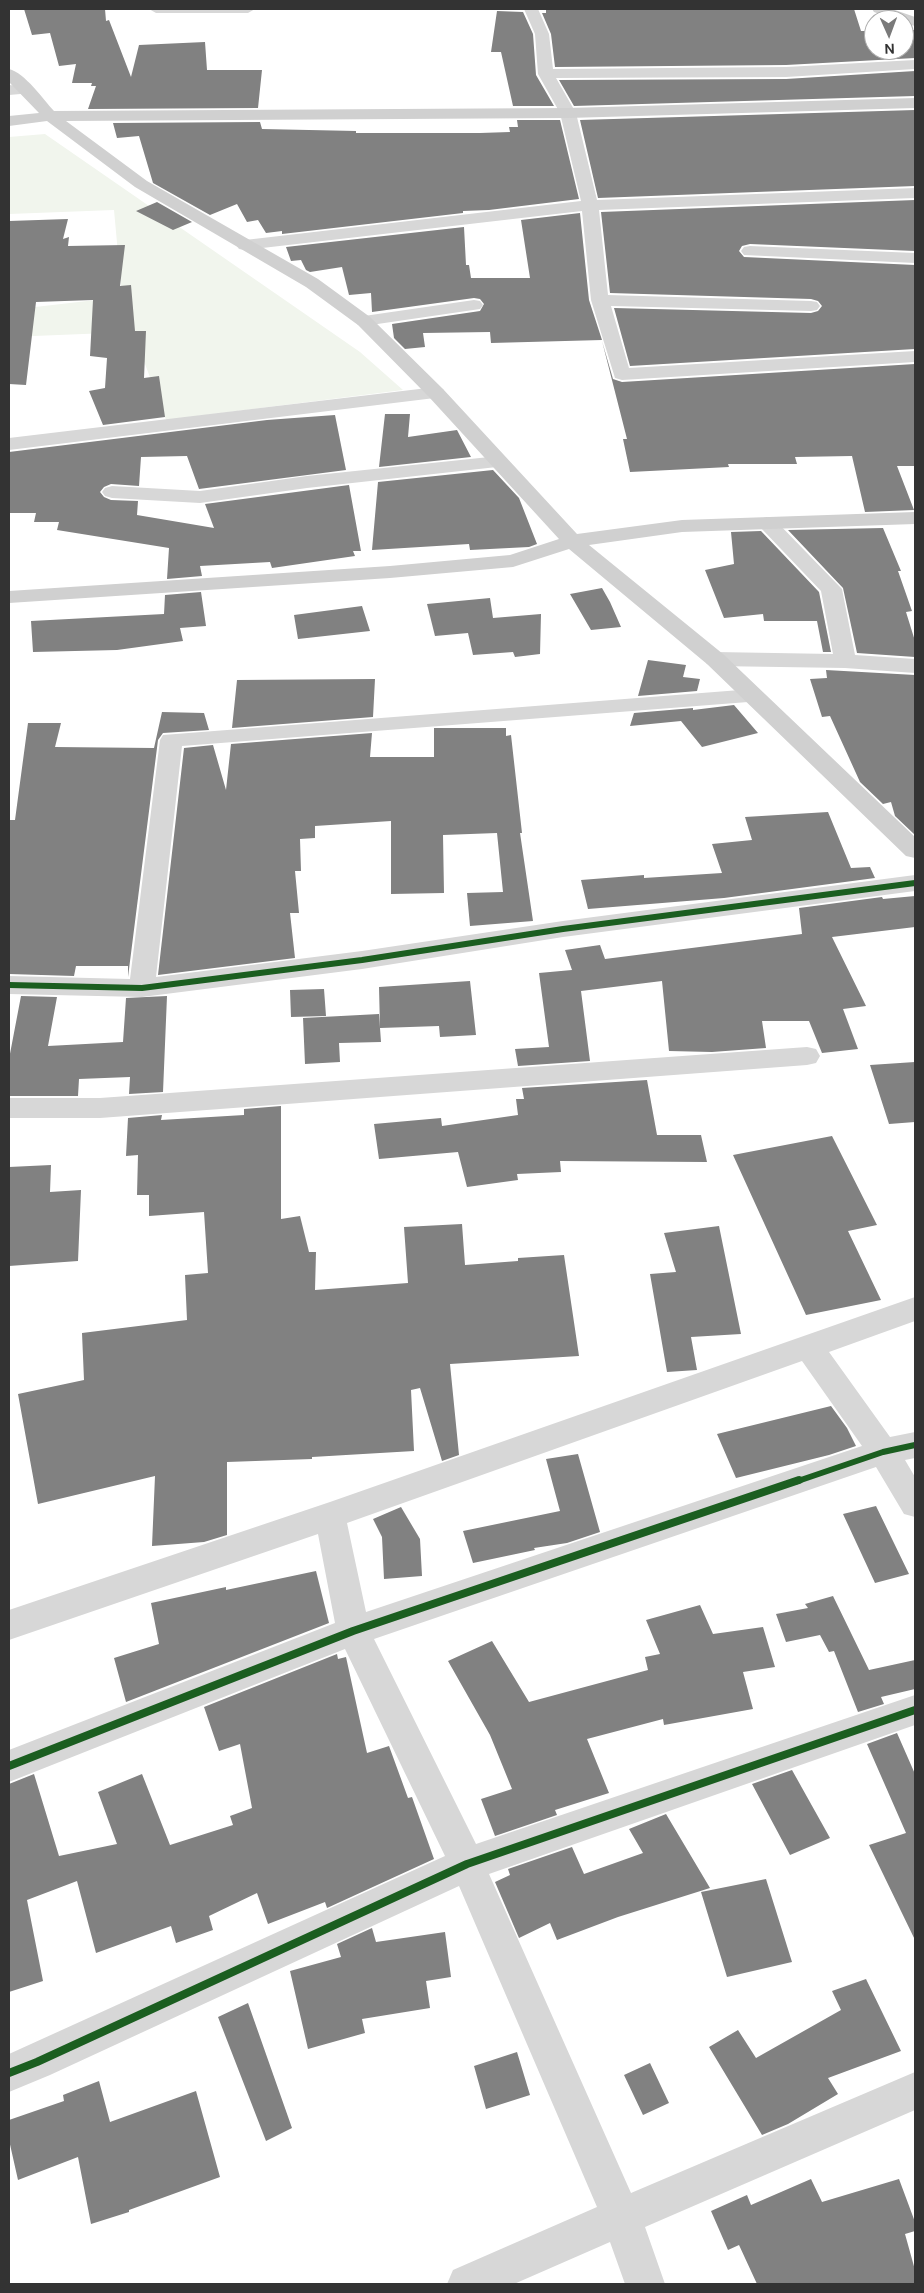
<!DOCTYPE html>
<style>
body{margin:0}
#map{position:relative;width:924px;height:2293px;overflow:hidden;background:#fff;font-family:"DM Sans",sans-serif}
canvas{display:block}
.frame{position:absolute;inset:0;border:10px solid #333;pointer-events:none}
.north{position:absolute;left:864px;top:10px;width:50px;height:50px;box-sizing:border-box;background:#fff;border:1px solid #adadad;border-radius:50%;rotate:178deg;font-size:14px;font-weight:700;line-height:20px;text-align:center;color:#333}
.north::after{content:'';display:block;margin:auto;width:18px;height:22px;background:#7a7a7a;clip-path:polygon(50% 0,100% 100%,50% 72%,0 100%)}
</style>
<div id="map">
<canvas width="924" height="2293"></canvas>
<div class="frame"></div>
<div class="north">N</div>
</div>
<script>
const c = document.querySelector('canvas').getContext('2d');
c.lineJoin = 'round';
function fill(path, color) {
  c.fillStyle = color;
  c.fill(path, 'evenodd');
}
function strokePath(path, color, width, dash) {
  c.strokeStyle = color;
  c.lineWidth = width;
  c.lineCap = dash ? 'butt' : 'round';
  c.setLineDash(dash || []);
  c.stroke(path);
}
fill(new Path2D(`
 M 45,134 L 360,352 L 403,390 L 166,420 L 133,332 L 9,337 L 9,310 L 122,297 L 114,210 L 9,214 L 9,137 Z`), '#f1f5ed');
fill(new Path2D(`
 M 24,9 L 105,9 L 106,21 L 109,20 L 131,77 L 139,45 L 205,42 L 207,70 L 262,70 L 258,108 L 88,109 L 96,86 L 91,86 L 92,83 L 72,83 L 76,64 L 59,66 L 50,33 L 32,35 Z
 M 546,9 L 854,9 L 861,31 L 874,31 L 874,50 L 904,50 L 904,30 L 915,30 L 915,58 L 786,65 L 555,67 L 551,34 L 542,13 L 546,13 Z
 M 497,11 L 523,12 L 533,34 L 536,75 L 554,106 L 513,106 L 501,52 L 491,52 Z
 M 915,71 L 915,96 L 574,106 L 559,80 L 786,79 Z
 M 915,110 L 915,186 L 598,198 L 580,120 Z
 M 517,120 L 560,120 L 579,199 L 489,210 L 463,211 L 463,213 L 282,234 L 282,231 L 266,233 L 258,220 L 247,222 L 237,204 L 210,215 L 153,183 L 139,136 L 117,138 L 113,123 L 260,122 L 262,129 L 356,131 L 356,133 L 480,133 L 510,132 L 509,127 L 518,127 Z
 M 915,200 L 915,251 L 750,244 L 742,246 L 739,251 L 744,257 L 915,265 L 915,349 L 630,366 L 614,308 L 811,313 L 818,311 L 822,306 L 818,301 L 811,299 L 610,293 L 601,212 Z
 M 157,202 L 192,222 L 173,230 L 136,211 Z
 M 580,213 L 589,300 L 602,340 L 491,343 L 490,332 L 423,333 L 425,347 L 405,349 L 394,338 L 392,324 L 480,311 L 484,304 L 480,299 L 474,298 L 372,312 L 371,293 L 349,295 L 342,267 L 310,272 L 306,270 L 301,260 L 291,261 L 286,247 L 464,227 L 466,265 L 469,265 L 471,278 L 530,278 L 521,220 Z
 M 68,219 L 63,239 L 69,237 L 68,246 L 125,245 L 120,286 L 131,285 L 135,331 L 146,331 L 144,378 L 159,376 L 165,417 L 103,425 L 89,391 L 105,388 L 107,358 L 90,356 L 93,300 L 36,302 L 26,385 L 9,384 L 9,221 Z
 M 602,341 L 613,379 L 622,382 L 915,364 L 915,466 L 897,466 L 914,510 L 865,512 L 852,456 L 795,457 L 797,464 L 728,464 L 729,467 L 630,472 L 623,439 L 627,439 Z
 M 385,414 L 410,414 L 408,437 L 457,430 L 471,457 L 379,467 Z
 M 335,415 L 346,470 L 199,489 L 187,456 L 141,457 L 139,486 L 111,484 L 104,487 L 100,492 L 104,497 L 111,500 L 138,501 L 137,515 L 214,528 L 205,504 L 349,485 L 361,551 L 353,551 L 355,556 L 272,568 L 270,562 L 200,566 L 202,576 L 167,579 L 169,548 L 57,530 L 59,522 L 34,522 L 36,513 L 9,513 L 9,452 L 267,420 Z
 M 493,470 L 519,498 L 537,544 L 529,547 L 470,550 L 469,544 L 372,550 L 378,482 Z
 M 883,528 L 901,571 L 898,571 L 912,611 L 906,612 L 915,641 L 915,657 L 857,653 L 843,588 L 788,530 Z
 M 761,531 L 819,592 L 831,652 L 823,652 L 817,621 L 764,621 L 763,614 L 724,618 L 705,570 L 734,564 L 731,532 Z
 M 602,588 L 610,602 L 621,627 L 591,630 L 570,594 Z
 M 201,592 L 206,626 L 180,628 L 183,641 L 117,650 L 33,652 L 31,621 L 164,614 L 165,595 Z
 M 490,598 L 493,618 L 541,614 L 540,654 L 515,657 L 513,652 L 473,655 L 468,633 L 435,636 L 427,604 Z
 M 362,606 L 370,631 L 298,639 L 294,615 Z
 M 648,660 L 686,665 L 683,677 L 700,679 L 697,691 L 638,696 Z
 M 826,670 L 915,675 L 915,835 L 895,816 L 891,802 L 883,804 L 860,782 L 830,716 L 822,717 L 810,679 L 827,678 Z
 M 375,679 L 373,717 L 232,728 L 237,680 Z
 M 734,705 L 758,733 L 702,747 L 681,721 L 630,726 L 634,713 L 693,708 L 693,710 Z
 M 162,712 L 204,713 L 209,730 L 163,733 L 158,740 L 128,977 L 128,966 L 76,966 L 74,976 L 9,974 L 9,820 L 15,820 L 28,723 L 61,723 L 55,747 L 154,748 Z
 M 434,728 L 506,728 L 506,736 L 511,735 L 522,833 L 520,833 L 533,921 L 470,926 L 467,893 L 503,892 L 497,833 L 443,835 L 444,893 L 391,894 L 391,821 L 315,826 L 315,838 L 300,839 L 301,871 L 295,871 L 299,913 L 290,913 L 295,958 L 158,975 L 184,748 L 213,745 L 226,790 L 231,744 L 372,733 L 370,757 L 434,757 Z
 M 828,812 L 851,868 L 870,867 L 875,878 L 724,898 L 588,909 L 581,880 L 644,875 L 644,878 L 722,873 L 712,844 L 752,840 L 745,817 Z
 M 915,896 L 915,927 L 832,937 L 866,1006 L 843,1009 L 858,1049 L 822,1053 L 809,1021 L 762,1021 L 766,1048 L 712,1052 L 669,1051 L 662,981 L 581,991 L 590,1061 L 518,1066 L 515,1049 L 549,1047 L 539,973 L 572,970 L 565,950 L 600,945 L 605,959 L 802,934 L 799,908 L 882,897 L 883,899 Z
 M 470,981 L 476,1035 L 440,1037 L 439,1026 L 380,1028 L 379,987 Z
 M 324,989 L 326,1016 L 291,1017 L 290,990 Z
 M 21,996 L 57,997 L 48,1046 L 123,1042 L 126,998 L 167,996 L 163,1092 L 129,1094 L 130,1077 L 79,1079 L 78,1096 L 9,1096 L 9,1059 Z
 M 379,1014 L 381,1042 L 339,1043 L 340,1062 L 305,1064 L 303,1018 Z
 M 915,1062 L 915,1122 L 889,1124 L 870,1065 Z
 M 647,1080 L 657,1135 L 701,1135 L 707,1162 L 560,1161 L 561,1172 L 517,1174 L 518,1180 L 467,1187 L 458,1152 L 379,1159 L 374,1124 L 441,1118 L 442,1126 L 518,1115 L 516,1099 L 524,1099 L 522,1088 Z
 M 281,1106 L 281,1219 L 300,1216 L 309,1252 L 316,1252 L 315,1290 L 408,1283 L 404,1227 L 462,1224 L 465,1265 L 518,1261 L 518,1258 L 564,1255 L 579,1356 L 450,1364 L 459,1455 L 442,1461 L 420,1388 L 411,1390 L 414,1451 L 312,1457 L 312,1459 L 227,1462 L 227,1535 L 204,1542 L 152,1546 L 155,1476 L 38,1504 L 18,1394 L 84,1380 L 82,1333 L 187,1320 L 185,1275 L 208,1273 L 204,1212 L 149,1216 L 149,1195 L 137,1195 L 138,1155 L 126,1156 L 128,1118 L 162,1115 L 161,1120 L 244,1115 L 244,1109 Z
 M 832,1136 L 877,1225 L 848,1231 L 881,1300 L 806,1315 L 733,1155 Z
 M 51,1165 L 50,1192 L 81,1190 L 78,1261 L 9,1266 L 9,1167 Z
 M 719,1226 L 741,1334 L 691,1337 L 697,1370 L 667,1372 L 650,1274 L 676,1272 L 664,1233 Z
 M 831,1406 L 847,1428 L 856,1446 L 829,1455 L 736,1478 L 717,1434 Z
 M 578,1454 L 600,1532 L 567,1543 L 534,1548 L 535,1550 L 473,1563 L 463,1531 L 560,1511 L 546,1459 Z
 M 876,1506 L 909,1574 L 875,1583 L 843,1514 Z
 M 401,1507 L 420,1539 L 422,1576 L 384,1579 L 382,1537 L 373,1519 Z
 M 316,1571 L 329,1623 L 126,1702 L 114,1658 L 159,1644 L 151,1603 L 226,1587 L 226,1590 Z
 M 833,1596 L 869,1670 L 915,1660 L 915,1689 L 881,1697 L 884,1704 L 858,1712 L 834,1651 L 829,1652 L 820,1635 L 786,1642 L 776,1614 L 808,1608 L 805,1604 Z
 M 700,1605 L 713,1634 L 763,1627 L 775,1667 L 743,1672 L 753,1709 L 664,1725 L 663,1719 L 587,1739 L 609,1793 L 555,1810 L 557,1815 L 495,1836 L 481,1799 L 512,1789 L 490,1735 L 448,1661 L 492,1641 L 529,1702 L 648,1670 L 645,1657 L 660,1654 L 646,1620 Z
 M 337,1654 L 338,1659 L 346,1657 L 367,1753 L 389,1746 L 408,1798 L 412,1797 L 434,1859 L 327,1908 L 325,1902 L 268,1924 L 257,1893 L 209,1916 L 213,1930 L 176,1943 L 171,1926 L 96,1953 L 77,1881 L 27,1900 L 43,1981 L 9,1992 L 9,1784 L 34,1774 L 59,1856 L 117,1844 L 98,1792 L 142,1774 L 170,1845 L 233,1825 L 230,1816 L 252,1808 L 240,1744 L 219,1751 L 204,1707 Z
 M 897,1733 L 915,1774 L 915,1940 L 869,1845 L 906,1833 L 867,1744 Z
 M 792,1770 L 830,1838 L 790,1855 L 752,1784 Z
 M 666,1814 L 710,1888 L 618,1917 L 557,1940 L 550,1923 L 519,1938 L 495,1882 L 510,1875 L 508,1869 L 572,1847 L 584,1874 L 643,1853 L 629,1829 Z
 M 766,1879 L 792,1962 L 727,1977 L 701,1892 Z
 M 372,1928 L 376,1942 L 445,1932 L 451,1977 L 426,1981 L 430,2008 L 362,2019 L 365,2033 L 308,2049 L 290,1971 L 341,1957 L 337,1944 Z
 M 866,1979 L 901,2051 L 828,2078 L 838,2094 L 788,2124 L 762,2135 L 709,2047 L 738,2030 L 756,2058 L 841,2010 L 832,1991 Z
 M 248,2003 L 292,2128 L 266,2141 L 218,2017 Z
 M 517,2052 L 530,2095 L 486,2109 L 474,2066 Z
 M 650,2063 L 669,2103 L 643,2115 L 624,2075 Z
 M 99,2081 L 110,2122 L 196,2091 L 220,2177 L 129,2210 L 129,2212 L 91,2224 L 78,2157 L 18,2180 L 9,2140 L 9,2120 L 64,2101 L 63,2095 Z
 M 811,2179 L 822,2202 L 899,2179 L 915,2222 L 915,2231 L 905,2234 L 915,2270 L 915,2284 L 757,2284 L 739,2245 L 728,2250 L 711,2211 L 747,2195 L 751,2205 Z`), '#818181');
fill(new Path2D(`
 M 149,9 L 255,9 L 248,13 L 156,13 Z
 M 524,9 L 538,9 L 549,34 L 553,69 L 786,67 L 915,60 L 915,69 L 786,77 L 556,78 L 576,113 L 597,200 L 915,188 L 915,198 L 599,210 L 608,295 L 811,301 L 817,302 L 820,306 L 817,310 L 811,311 L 611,306 L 629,368 L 915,351 L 915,362 L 622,380 L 615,378 L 591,300 L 582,211 L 245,250 L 239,249 L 236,245 L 239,241 L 245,240 L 581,201 L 560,113 L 538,74 L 535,34 Z
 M 9,85 L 32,87 L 35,90 L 32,93 L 9,95 Z
 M 750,246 L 915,253 L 915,263 L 744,255 L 741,251 L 744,247 Z
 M 474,300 L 480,301 L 483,305 L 480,309 L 364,326 L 358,325 L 355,321 L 358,317 L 364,316 Z
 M 436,387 L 443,389 L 445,393 L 443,397 L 9,450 L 9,438 Z
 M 499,456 L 506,458 L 509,462 L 506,466 L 307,488 L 200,503 L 112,498 L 105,496 L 102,492 L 105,488 L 112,486 L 200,491 L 307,476 Z
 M 767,517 L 774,519 L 842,589 L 855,655 L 915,659 L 915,673 L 845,668 L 715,666 L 707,664 L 704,659 L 707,654 L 715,652 L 833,654 L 821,591 L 760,527 L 757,523 L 760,519 Z
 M 753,689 L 761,691 L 764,696 L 761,701 L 182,746 L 156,977 L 362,951 L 563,921 L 915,875 L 915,891 L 563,937 L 362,969 L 142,997 L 9,994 L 9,976 L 130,979 L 160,740 L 163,735 Z
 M 807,1047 L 816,1049 L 820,1056 L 816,1063 L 807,1065 L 100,1118 L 9,1118 L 9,1098 L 100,1098 Z
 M 915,1297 L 915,1321 L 829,1352 L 890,1437 L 915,1432 L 915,1458 L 905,1460 L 915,1477 L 915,1517 L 904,1514 L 876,1467 L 374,1639 L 476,1844 L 915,1695 L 915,1725 L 489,1874 L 631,2193 L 915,2072 L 915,2110 L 645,2227 L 665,2284 L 625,2284 L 610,2242 L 514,2284 L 447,2284 L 453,2270 L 597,2207 L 459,1886 L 50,2075 L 9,2092 L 9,2054 L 445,1856 L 345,1649 L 9,1782 L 9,1750 L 335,1623 L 318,1534 L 9,1640 L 9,1610 L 330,1502 ZM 802,1361 L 862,1446 L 366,1612 L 347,1523 Z`), '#d7d7d7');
fill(new Path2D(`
 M 872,9 L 892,9 L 915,17 L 915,26 L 904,23 L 904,20 L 896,20 L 874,12 Z
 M 9,69 C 25,73 43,99 54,111 L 568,108 L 915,98 L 915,108 L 568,118 L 66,121 L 147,181 L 318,279 L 370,317 L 443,389 L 577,534 L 682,520 L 915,512 L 915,524 L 682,532 L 589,545 L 723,654 L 915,837 L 915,858 L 906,856 L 707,664 L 569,549 L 513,567 L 390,578 L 9,603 L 9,591 L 390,566 L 510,555 L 559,539 L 429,397 L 358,325 L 306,287 L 135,187 L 47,121 L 9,126 L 9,116 L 39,113 L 9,82 Z`), '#d0d0d0');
strokePath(new Path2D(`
 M 9,985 L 142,988 L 362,960 L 563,929 L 915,883
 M 795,1482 L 883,1452 L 915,1445`), '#1b5e20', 6);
strokePath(new Path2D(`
 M 9,1766 L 353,1631 L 799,1480
 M 9,2073 L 37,2062 L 467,1864 L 915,1710`), '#1b5e20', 8);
</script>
